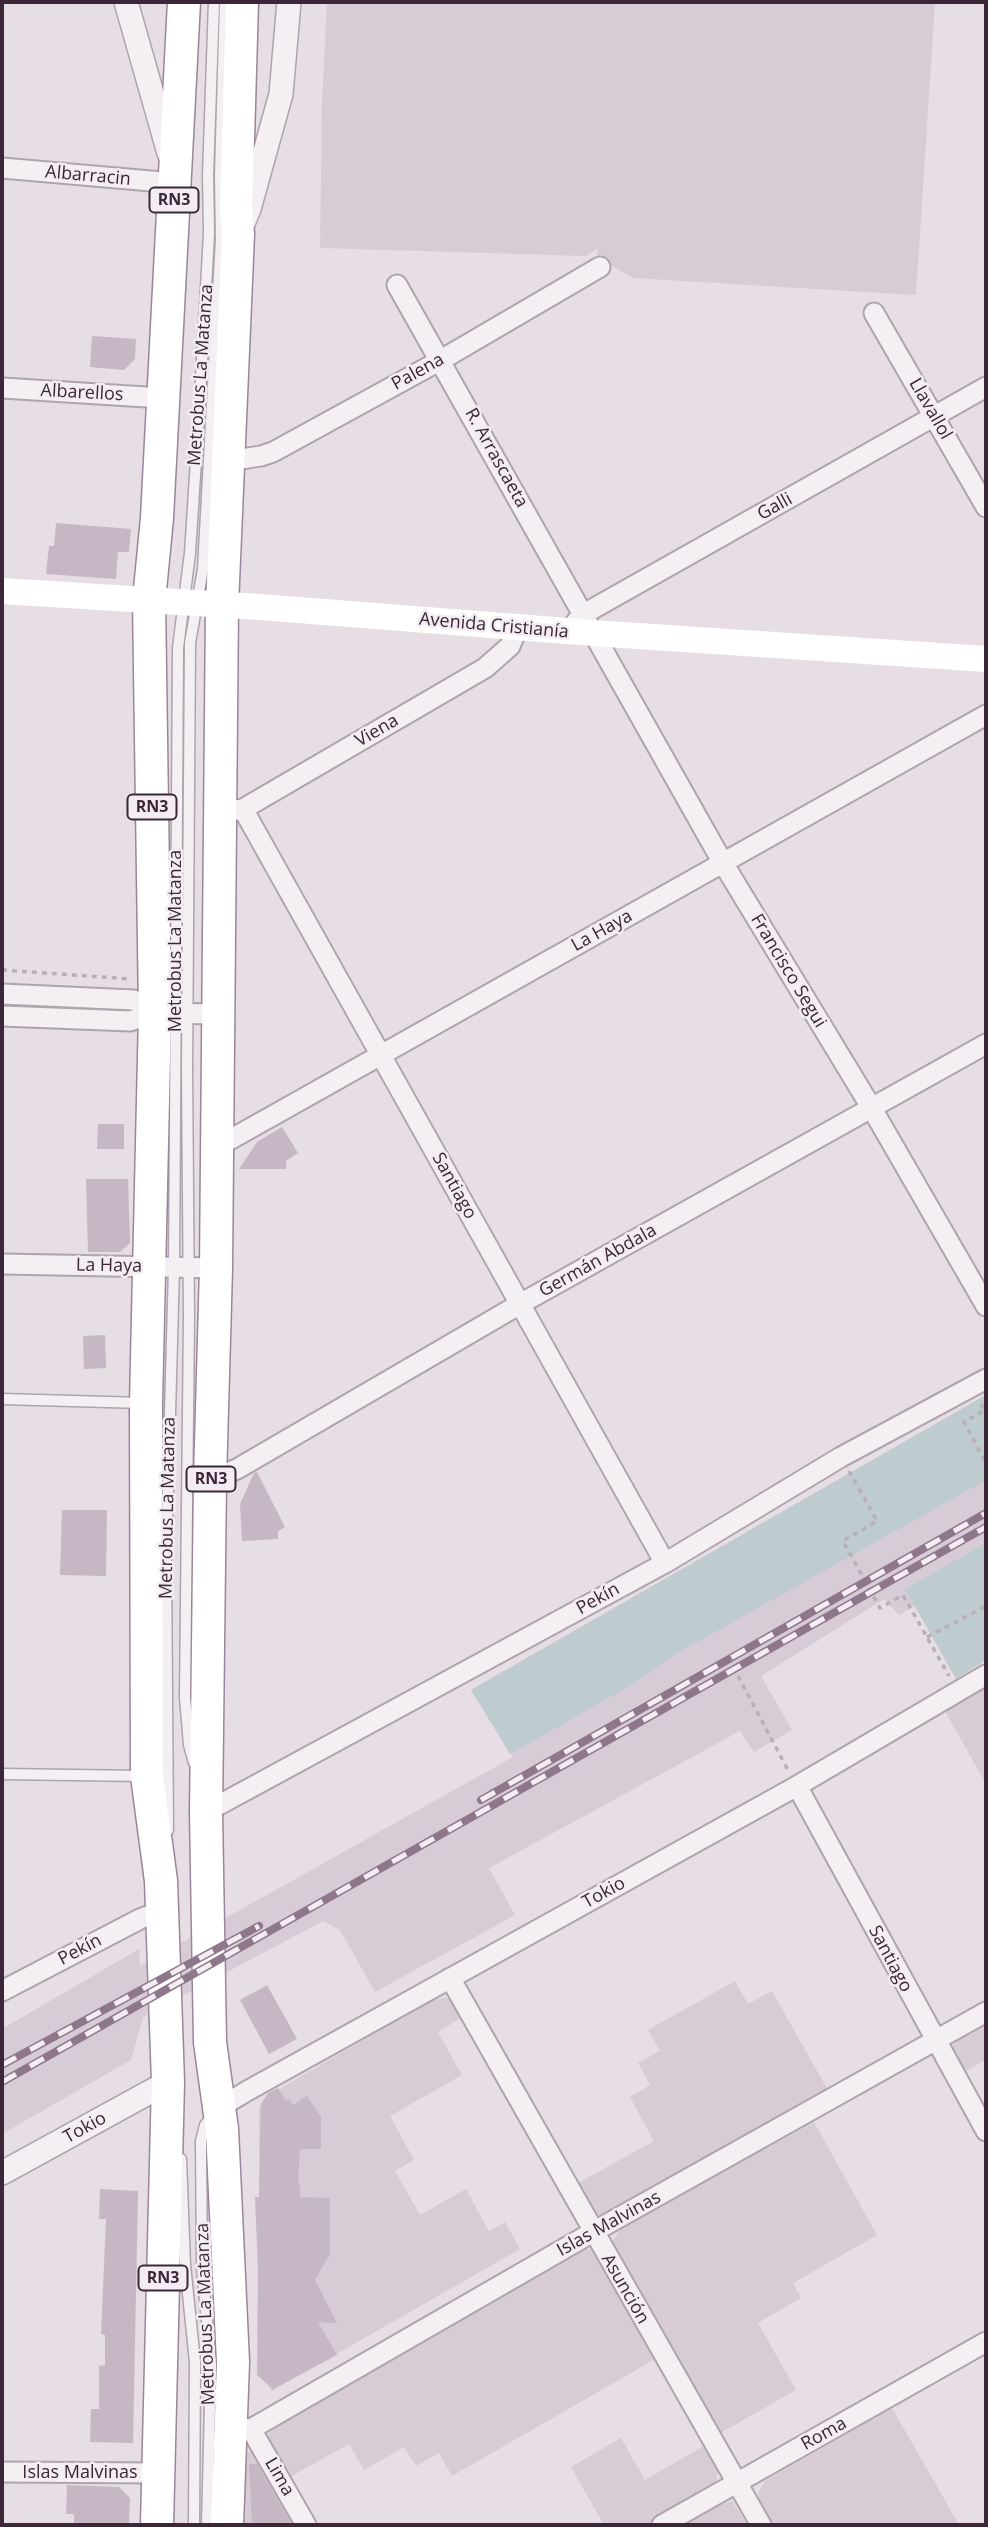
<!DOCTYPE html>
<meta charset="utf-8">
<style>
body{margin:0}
#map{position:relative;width:988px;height:2527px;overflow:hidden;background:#e6dde5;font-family:"Open Sans",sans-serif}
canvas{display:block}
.frame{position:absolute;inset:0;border:4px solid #3b2738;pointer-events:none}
</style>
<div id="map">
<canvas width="988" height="2527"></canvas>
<div class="frame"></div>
</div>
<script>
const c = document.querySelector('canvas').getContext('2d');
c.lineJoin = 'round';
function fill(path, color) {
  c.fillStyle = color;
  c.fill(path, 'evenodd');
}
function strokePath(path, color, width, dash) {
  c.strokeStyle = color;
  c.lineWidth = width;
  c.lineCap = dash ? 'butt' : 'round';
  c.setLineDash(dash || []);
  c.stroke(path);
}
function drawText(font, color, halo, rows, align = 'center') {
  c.font = font + ' "Open Sans",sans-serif';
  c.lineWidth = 5;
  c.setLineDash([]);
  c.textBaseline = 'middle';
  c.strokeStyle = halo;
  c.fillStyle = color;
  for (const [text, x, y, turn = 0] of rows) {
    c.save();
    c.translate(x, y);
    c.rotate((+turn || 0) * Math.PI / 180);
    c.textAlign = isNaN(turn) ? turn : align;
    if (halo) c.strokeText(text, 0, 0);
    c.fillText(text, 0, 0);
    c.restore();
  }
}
fill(new Path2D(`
 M 327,2 L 935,2 L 916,295 L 633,278 L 597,257 L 598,248 L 586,256 L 320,248 L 322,104 Z
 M 986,1395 L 986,1565 L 899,1615 L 884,1599 L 761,1676 L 792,1730 L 754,1752 L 740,1731 L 489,1868 L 515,1915 L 375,1992 L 340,1930 L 323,1921 L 143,2017 L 131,2060 L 2,2134 L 2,2029 L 139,1949 L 140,1966 L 513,1757 L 471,1690 Z
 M 986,1688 L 986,1784 L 945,1711 Z
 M 735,1981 L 748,2004 L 772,1991 L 829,2092 L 604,2216 L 595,2213 L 578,2183 L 654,2141 L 630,2097 L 650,2085 L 638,2063 L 660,2051 L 648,2030 Z
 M 442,1998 L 451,1998 L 464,2016 L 438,2032 L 462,2075 L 390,2116 L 414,2160 L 395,2171 L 420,2215 L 466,2189 L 489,2231 L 505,2222 L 520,2249 L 272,2391 L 259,2373 L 259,2108 L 276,2091 L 430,2001 Z
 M 986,2022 L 986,2060 L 962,2073 L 952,2055 L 952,2046 L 960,2037 Z
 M 814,2122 L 877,2235 L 793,2283 L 801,2298 L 758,2323 L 796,2390 L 717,2435 L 613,2247 L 613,2240 L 622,2227 Z
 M 590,2249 L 600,2257 L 657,2358 L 452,2476 L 439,2453 L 416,2466 L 404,2447 L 364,2470 L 349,2444 L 290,2477 L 269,2440 L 269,2428 L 578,2250 Z
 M 892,2408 L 958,2523 L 954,2525 L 771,2525 L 758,2502 L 759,2491 L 765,2481 Z
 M 621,2438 L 645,2480 L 704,2446 L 718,2472 L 716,2481 L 712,2488 L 646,2525 L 604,2525 L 571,2467 Z
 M 251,2451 L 256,2451 L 299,2525 L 239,2525 L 244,2454 Z
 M 732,2501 L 748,2525 L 684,2525 L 725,2503 Z`), '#d7cbd5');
fill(new Path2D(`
 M 986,1395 L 986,1480 L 674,1655 L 633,1684 L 510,1754 L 471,1690 Z
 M 986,1543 L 986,1660 L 956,1679 L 905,1589 Z`), '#becbcf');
fill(new Path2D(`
 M 92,336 L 136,339 L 135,359 L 124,370 L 90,367 Z
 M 56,523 L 131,529 L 129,552 L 118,552 L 116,579 L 46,574 L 49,546 L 54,546 Z
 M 98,1124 L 124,1124 L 124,1149 L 97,1149 Z
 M 282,1127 L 298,1153 L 286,1161 L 286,1169 L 239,1169 L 257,1142 Z
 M 86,1179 L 128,1179 L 130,1243 L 120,1252 L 88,1252 Z
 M 105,1335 L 106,1368 L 84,1369 L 83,1336 Z
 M 257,1472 L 285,1527 L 278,1531 L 278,1539 L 242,1541 L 240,1504 L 254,1473 Z
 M 62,1510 L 107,1510 L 106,1576 L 60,1575 Z
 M 267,1985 L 297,2039 L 269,2054 L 240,2000 Z
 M 278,2088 L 286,2101 L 289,2099 L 293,2105 L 307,2096 L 321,2117 L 321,2149 L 300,2149 L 298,2184 L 300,2184 L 300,2197 L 330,2198 L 330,2254 L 315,2280 L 337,2323 L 318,2322 L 337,2355 L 273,2389 L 257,2375 L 258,2271 L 255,2197 L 259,2197 L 261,2104 L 268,2093 Z
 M 100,2189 L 138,2191 L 133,2443 L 90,2442 L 91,2409 L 99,2409 L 99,2366 L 105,2365 L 105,2335 L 101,2334 L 106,2219 L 99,2219 Z
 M 249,2464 L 257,2464 L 292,2525 L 252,2525 Z
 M 67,2485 L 119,2487 L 130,2498 L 129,2525 L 74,2525 L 74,2514 L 66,2514 Z`), '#c5b7c3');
const service = new Path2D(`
 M 2,1399 L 142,1403
 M 194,1763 L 189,1745 L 185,1697 L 189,1317 L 187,1068 L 190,643 L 203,569 L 221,239 L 220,176 L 225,2
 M 2,1774 L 143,1776
 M 168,1830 L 166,1559 L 174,1268 L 178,648 L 190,553 L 199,414 L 209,233 L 208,175 L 214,2
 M 181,2159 L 185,2265 L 195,2362 L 194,2525
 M 207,2525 L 211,2365 L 202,2268 L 201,2141 L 205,2125 L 212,2117`);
const minor = new Path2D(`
 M 2,168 L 174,183
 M 397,285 L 723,863 L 871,1107 L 986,1306
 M 874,313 L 986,507
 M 2,388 L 162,398
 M 228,461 L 261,456 L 273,452 L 441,360 L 600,267
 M 575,623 L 582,615 L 986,387
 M 243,809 L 665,1563
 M 230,811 L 243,809 L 485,668 L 510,646 L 518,627
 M 2,994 L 134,1000 L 155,1013
 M 2,1016 L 130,1021 L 155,1013 L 218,1014
 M 217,1147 L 986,715
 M 2,1264 L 216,1268
 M 210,1480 L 237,1469 L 520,1304 L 986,1044
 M 797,1786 L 986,2131
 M 206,1812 L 665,1563 L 841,1457 L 986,1379
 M 450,1978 L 761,2525
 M 2,1991 L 140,1919 L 160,1911
 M 219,2108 L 247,2091 L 797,1786 L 986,1675
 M 230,2427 L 251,2429 L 593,2232 L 986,2012
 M 251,2429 L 306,2525
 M 2,2472 L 158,2473
 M 662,2525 L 986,2342`);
const tertiary = new Path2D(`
 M 126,2 L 169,153
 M 241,228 L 249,209 L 281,94 L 289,2
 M 2,2173 L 168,2082`);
const trunk = new Path2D(`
 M 157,2525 L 168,2082 L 161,1881 L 147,1776 L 146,1403 L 155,1013 L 149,600 L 157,518 L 184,2
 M 227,2525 L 233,2362 L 222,2129 L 210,2042 L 206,1812 L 210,1480 L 216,1268 L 222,605 L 238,234 L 236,208 L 242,2`);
strokePath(service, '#afa3ae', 13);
strokePath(minor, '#afa3ae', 23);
strokePath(tertiary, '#afa3ae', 26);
strokePath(trunk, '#9c8598', 35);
strokePath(new Path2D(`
 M 2,970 L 130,979
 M 981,1404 L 985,1410 L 964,1422 L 986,1463
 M 849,1471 L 877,1521 L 843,1541 L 880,1608 L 903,1595 L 949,1676
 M 927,1637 L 986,1606
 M 738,1676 L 789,1772`), '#b9afb7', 3.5, [5, 5]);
strokePath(service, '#f4eff3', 10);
strokePath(minor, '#f4eff3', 19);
strokePath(tertiary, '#f4eff3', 23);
strokePath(new Path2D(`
 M 2,591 L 260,607 L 593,633 L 986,659`), '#fff', 26);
strokePath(trunk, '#fff', 32);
const rail = new Path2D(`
 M 481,1800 L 986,1513
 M 2,2065 L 259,1926
 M 2,2082 L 986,1527`);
strokePath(rail, '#8f778b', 8);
strokePath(rail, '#f4ecf3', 5, [16]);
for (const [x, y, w] of [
 [174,200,49],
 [152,807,49],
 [211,1479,49],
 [163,2278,49]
]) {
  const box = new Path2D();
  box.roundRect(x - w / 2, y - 12.5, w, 25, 5);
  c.fillStyle = '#f4ecf3';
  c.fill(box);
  strokePath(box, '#3b2738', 2);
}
drawText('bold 16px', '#3b2738', null, [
 ["RN3",174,200],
 ["RN3",152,807],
 ["RN3",211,1479],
 ["RN3",163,2278]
]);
drawText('18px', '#3b2738', '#f4ecf3', [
 ["Albarracin",88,176,5],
 ["Palena",418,372,-29],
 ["Metrobus La Matanza",201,375,-86],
 ["Albarellos",82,393,3],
 ["Llavallol",930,409,60],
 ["R. Arrascaeta",496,458,61],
 ["Galli",775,507,-29],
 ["Avenida Cristianía",494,626,5],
 ["Viena",377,731,-30],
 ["La Haya",602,931,-29],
 ["Metrobus La Matanza",176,941,-90],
 ["Francisco Segui",788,971,59],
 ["Santiago",454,1186,61],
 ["Germán Abdala",598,1261,-29],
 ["La Haya",109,1266,1],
 ["Metrobus La Matanza",168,1508,-89],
 ["Pekín",598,1599,-29],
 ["Tokio",604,1893,-29],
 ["Pekín",80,1950,-28],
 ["Santiago",890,1959,62],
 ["Tokio",85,2128,-29],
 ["Islas Malvinas",609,2224,-29],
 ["Asunción",625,2289,60],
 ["Metrobus La Matanza",206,2314,-92],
 ["Roma",824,2434,-29],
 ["Islas Malvinas",80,2473],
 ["Lima",279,2477,60]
]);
</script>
